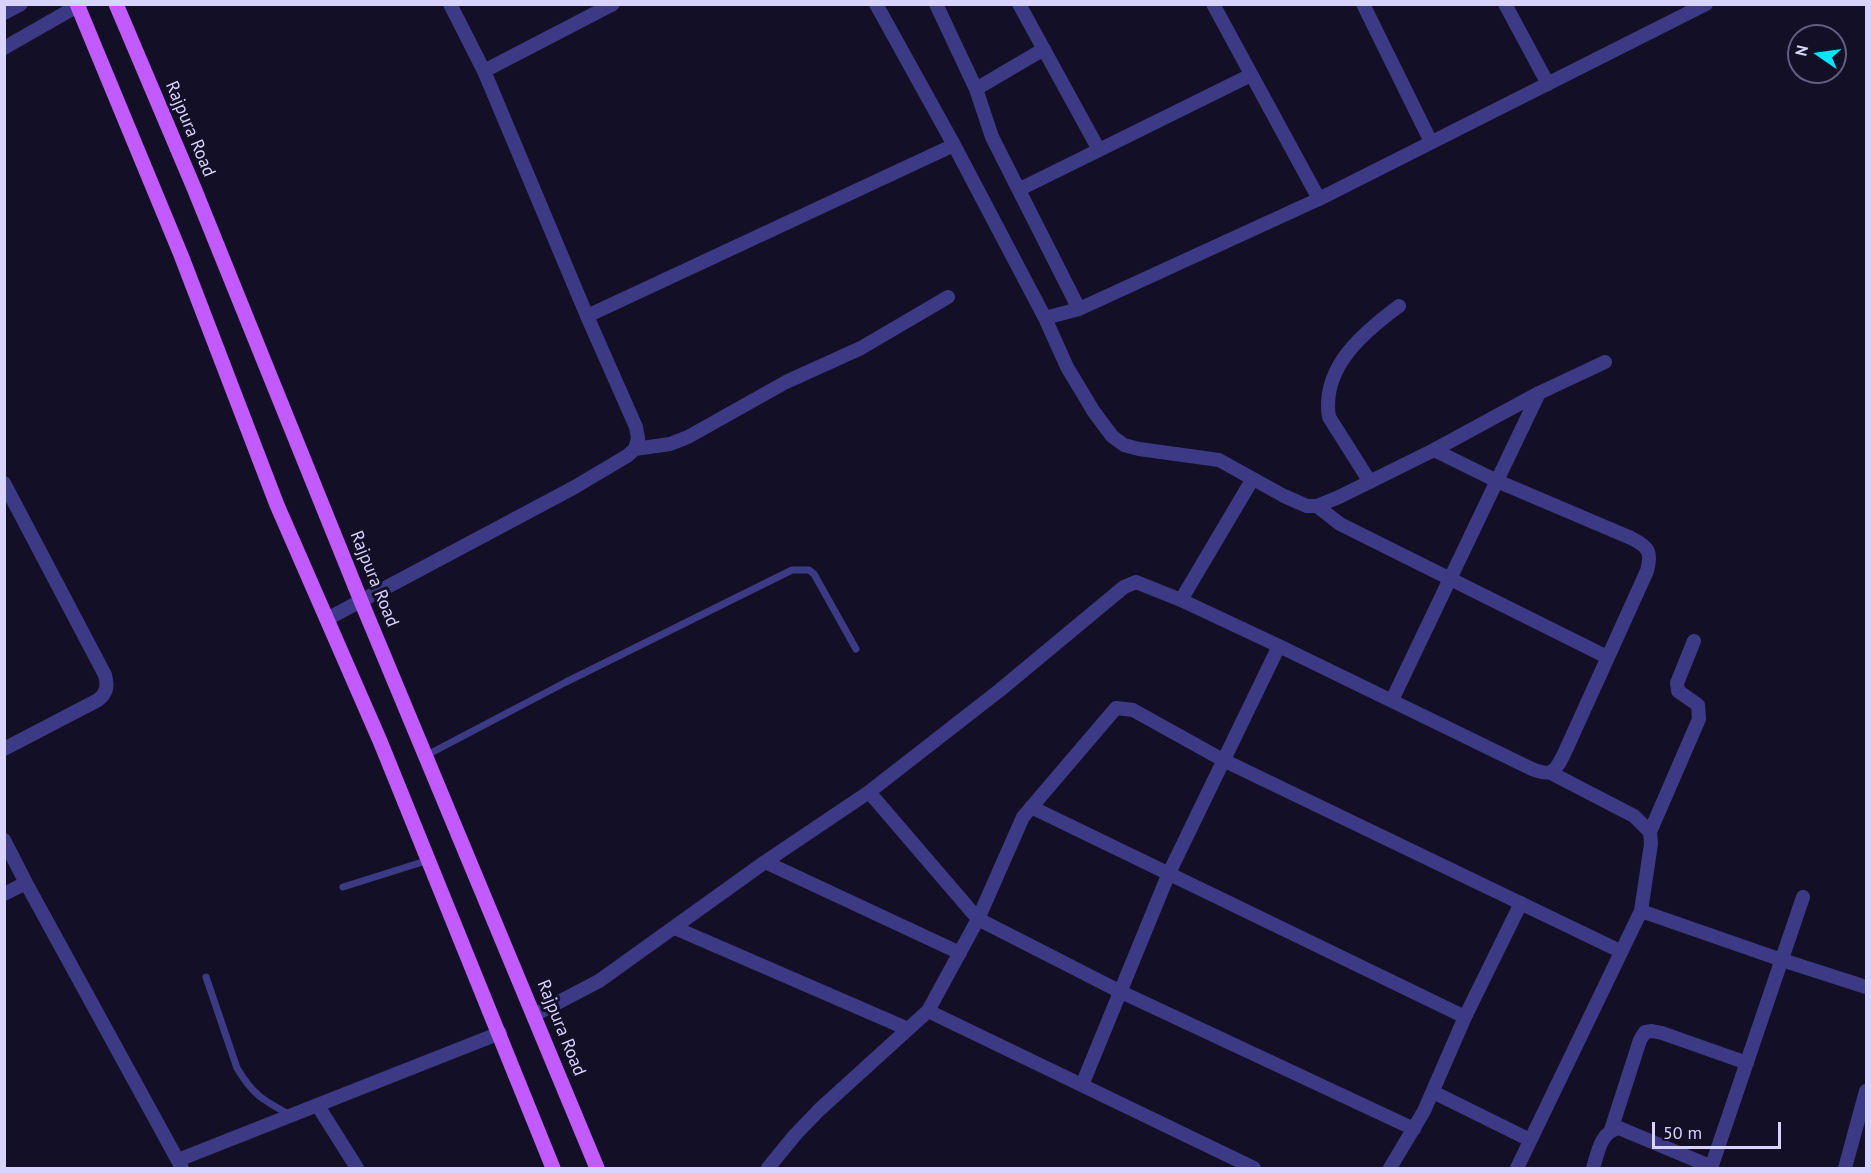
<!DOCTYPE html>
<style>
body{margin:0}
#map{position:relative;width:1871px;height:1173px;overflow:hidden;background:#130f26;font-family:"PT Sans",sans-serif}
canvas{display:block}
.frame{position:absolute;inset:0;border:6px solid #d9d4ff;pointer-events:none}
.north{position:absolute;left:1787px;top:24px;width:60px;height:60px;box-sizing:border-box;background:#130f26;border:2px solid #625e7d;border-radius:50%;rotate:283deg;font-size:16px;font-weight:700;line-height:24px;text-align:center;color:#d9d4ff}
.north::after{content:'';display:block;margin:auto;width:21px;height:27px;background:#00e5ff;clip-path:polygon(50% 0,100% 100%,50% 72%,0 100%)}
.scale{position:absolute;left:1652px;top:1122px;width:129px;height:27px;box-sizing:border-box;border:3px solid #d9d4ff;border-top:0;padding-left:8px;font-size:18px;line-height:21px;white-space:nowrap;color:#d9d4ff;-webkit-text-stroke:4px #130f26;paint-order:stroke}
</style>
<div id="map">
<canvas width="1871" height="1173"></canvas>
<div class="frame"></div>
<div class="north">N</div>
<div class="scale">50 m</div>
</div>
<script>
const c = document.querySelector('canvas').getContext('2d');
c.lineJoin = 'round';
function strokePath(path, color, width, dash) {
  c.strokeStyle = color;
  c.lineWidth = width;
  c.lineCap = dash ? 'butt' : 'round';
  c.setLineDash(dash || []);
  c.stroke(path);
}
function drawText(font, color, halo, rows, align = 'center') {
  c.font = font + ' "PT Sans",sans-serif';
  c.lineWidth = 6;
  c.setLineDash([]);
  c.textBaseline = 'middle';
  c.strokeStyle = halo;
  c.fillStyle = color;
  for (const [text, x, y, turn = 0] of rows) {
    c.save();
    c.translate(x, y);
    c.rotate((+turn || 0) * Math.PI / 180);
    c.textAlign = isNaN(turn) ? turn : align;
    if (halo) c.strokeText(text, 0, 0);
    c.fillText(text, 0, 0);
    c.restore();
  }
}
strokePath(new Path2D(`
 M 427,755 L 566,682 L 792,570 L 809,570 L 814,574 L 856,649
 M 343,887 L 429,860
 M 206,977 L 237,1068 C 253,1095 263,1100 290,1115`), '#3d3a85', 7);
strokePath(new Path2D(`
 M 876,4 L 954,145 L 1045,318 L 1067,367 L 1094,412 L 1112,436 L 1124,445 L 1139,449 L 1219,460 L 1284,496 L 1307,506 L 1317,506 L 1339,497 L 1434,450 L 1539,393 L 1605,362
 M 936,4 L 976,89 L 992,137 L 1079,309
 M 1019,4 L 1099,150
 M 1213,4 L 1319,199
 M 1363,4 L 1431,142
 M 1505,4 L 1548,84
 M 4,13 L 21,4
 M 4,48 L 81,4
 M 484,71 L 613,4
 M 976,89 L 1044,49
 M 1020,189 L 1251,75
 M 587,316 L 954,145
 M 1045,318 L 1079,309 L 1319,199 L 1706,4
 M 635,449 L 670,444 L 688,437 L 786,382 L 861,348 L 948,297
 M 1370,482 L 1329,417 C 1321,367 1364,332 1399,306
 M 4,483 L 105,675 C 108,686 107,693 98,700 L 4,749
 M 1317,506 L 1340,524 L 1607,657
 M 1181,600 L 1252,480
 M 327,619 L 573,488 L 627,456 L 635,449 L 638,438 L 636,427 L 587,316 L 484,71 L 450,4
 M 1392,700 L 1539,393
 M 869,792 L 978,919 L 1119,991 L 1414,1129
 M 1031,807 L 1465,1017
 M 1650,832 L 1699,719 L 1698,705 L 1678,691 L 1677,683 L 1694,641
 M 4,840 L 26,883 L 182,1168
 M 765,862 L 960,953
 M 4,894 L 26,883
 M 1641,911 L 1782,960 L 1866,987
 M 675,928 L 908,1029
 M 928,1011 L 1254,1168
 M 534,1015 L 599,981 L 765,862 L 869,792 L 1000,690 L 1124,587 L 1136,582 L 1181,600 L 1279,646 L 1532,769 C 1552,777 1555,772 1564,754 L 1647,571 C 1652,552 1649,547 1631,538 L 1497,481 L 1434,450
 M 1082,1085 L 1169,873 L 1279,646
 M 1433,1092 L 1530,1140
 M 318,1106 L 357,1168
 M 1611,1130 L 1640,1040 L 1645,1032 L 1652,1031 L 1662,1033 L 1747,1063
 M 178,1160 L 500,1033
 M 768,1168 L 795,1135 L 819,1110 L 928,1011 L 978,919 L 1023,817 L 1116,708 L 1133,710 L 1223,760 L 1620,951
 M 1390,1168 L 1424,1111 L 1465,1017 L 1521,903
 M 1517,1168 L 1641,911 L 1651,844 L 1650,832 L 1634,816 L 1551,773
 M 1593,1168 C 1598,1153 1600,1132 1619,1128 L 1712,1167
 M 1711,1168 L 1803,897
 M 1845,1168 L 1866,1091`), '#3d3a85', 14);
strokePath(new Path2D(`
 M 77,4 L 181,255 L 277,505 L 380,741 L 553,1168
 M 116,4 L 194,188 L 361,601 L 597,1168`), '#c25bff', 15);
drawText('18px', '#d9d4ff', '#130f26', [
 ["Rajpura Road",190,129,67],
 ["Rajpura Road",374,579,68],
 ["Rajpura Road",561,1028,68]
]);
</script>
